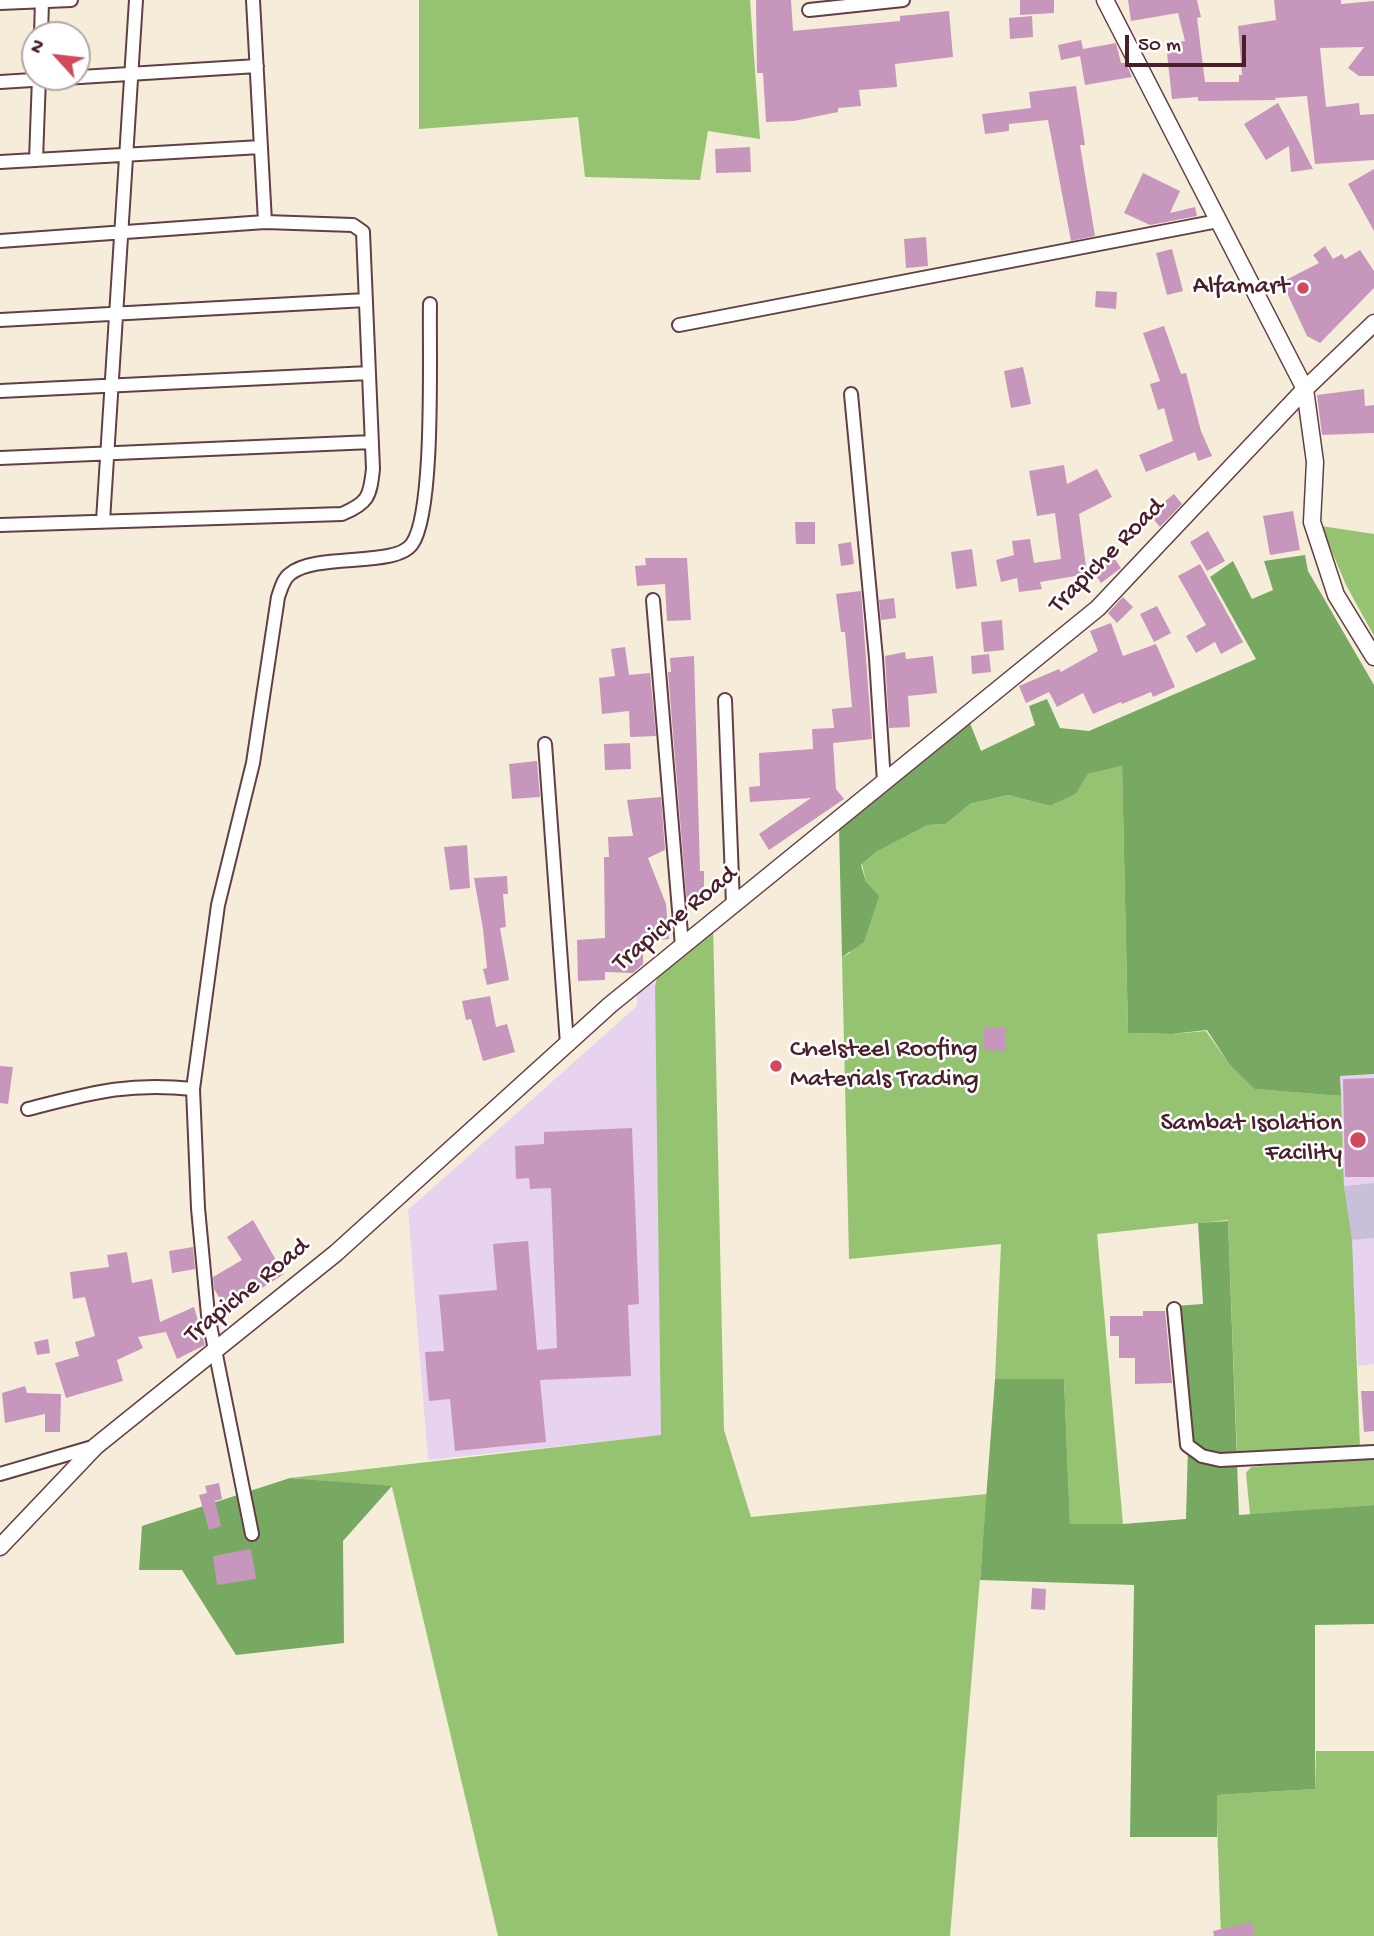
<!DOCTYPE html>
<style>
body{margin:0}
#map{position:relative;width:1374px;height:1936px;overflow:hidden;background:#f5edda;font-family:"Gochi Hand",sans-serif}
canvas{display:block}
.north{position:absolute;left:21px;top:21px;width:70px;height:70px;box-sizing:border-box;background:#fff;border:2px solid #b7a5aa;border-radius:50%;rotate:297deg;font-size:19px;font-weight:700;line-height:28px;text-align:center;color:#4a1f2b}
.north::after{content:'';display:block;margin:auto;width:24px;height:32px;background:#d1495b;clip-path:polygon(50% 0,100% 100%,50% 72%,0 100%)}
.scale{position:absolute;left:1125px;top:35px;width:121px;height:32px;box-sizing:border-box;border:4px solid #4a1f2b;border-top:0;padding-left:9px;font-size:21px;line-height:24px;white-space:nowrap;color:#4a1f2b;-webkit-text-stroke:5px #fff;paint-order:stroke}
</style>
<div id="map">
<canvas width="1374" height="1936"></canvas>
<div class="north">N</div>
<div class="scale">50 m</div>
</div>
<script>
const c = document.querySelector('canvas').getContext('2d');
c.lineJoin = 'round';
function fill(path, color) {
  c.fillStyle = color;
  c.fill(path, 'evenodd');
}
function strokePath(path, color, width, dash) {
  c.strokeStyle = color;
  c.lineWidth = width;
  c.lineCap = dash ? 'butt' : 'round';
  c.setLineDash(dash || []);
  c.stroke(path);
}
function drawText(font, color, halo, rows, align = 'center') {
  c.font = font + ' "Gochi Hand",sans-serif';
  c.lineWidth = 5;
  c.setLineDash([]);
  c.textBaseline = 'middle';
  c.strokeStyle = halo;
  c.fillStyle = color;
  for (const [text, x, y, turn = 0] of rows) {
    c.save();
    c.translate(x, y);
    c.rotate((+turn || 0) * Math.PI / 180);
    c.textAlign = isNaN(turn) ? turn : align;
    if (halo) c.strokeText(text, 0, 0);
    c.fillText(text, 0, 0);
    c.restore();
  }
}
fill(new Path2D(`
 M 655,982 L 664,1435 L 428,1460 L 408,1210 L 637,1006 L 637,992 Z
 M 1374,1074 L 1374,1183 L 1344,1186 L 1340,1076 Z
 M 1374,1237 L 1374,1364 L 1358,1366 L 1351,1240 Z`), '#e7d2ef');
fill(new Path2D(`
 M 1374,1183 L 1374,1238 L 1351,1240 L 1344,1186 Z`), '#c8bfd8');
fill(new Path2D(`
 M 419,0 L 750,0 L 760,139 L 708,131 L 700,180 L 585,177 L 578,117 L 419,129 Z
 M 1321,526 L 1374,534 L 1374,636 L 1346,585 Z
 M 1122,766 L 1128,1033 L 1172,1034 L 1206,1031 L 1229,1064 L 1257,1089 L 1341,1096 L 1344,1186 L 1352,1240 L 1360,1448 L 1237,1455 L 1228,1220 L 1097,1234 L 1123,1524 L 1070,1524 L 1064,1379 L 995,1379 L 1001,1244 L 849,1259 L 842,957 L 850,953 L 866,882 L 862,864 L 876,852 L 928,825 L 946,824 L 970,804 L 1008,795 L 1050,806 L 1076,794 L 1088,774 Z
 M 713,921 L 724,1430 L 751,1517 L 987,1494 L 950,1936 L 498,1936 L 392,1487 L 290,1478 L 661,1435 L 655,986 L 660,964 Z
 M 1374,1458 L 1374,1505 L 1250,1515 L 1246,1473 L 1251,1467 Z
 M 1316,1751 L 1374,1751 L 1374,1936 L 1221,1936 L 1216,1795 L 1315,1789 Z`), '#96c371');
fill(new Path2D(`
 M 1305,555 L 1308,571 L 1374,685 L 1374,1074 L 1340,1076 L 1341,1096 L 1255,1089 L 1229,1064 L 1207,1030 L 1172,1034 L 1128,1033 L 1122,766 L 1088,774 L 1076,794 L 1050,806 L 1008,795 L 970,804 L 946,824 L 928,825 L 876,852 L 861,865 L 866,882 L 879,896 L 864,942 L 842,957 L 839,828 L 970,723 L 981,751 L 1035,725 L 1029,706 L 1047,699 L 1060,728 L 1089,731 L 1256,659 L 1210,577 L 1233,561 L 1252,599 L 1273,590 L 1264,561 Z
 M 1228,1221 L 1239,1515 L 1374,1505 L 1374,1624 L 1315,1625 L 1315,1789 L 1217,1795 L 1217,1837 L 1130,1837 L 1134,1585 L 980,1580 L 995,1379 L 1064,1379 L 1070,1524 L 1123,1524 L 1186,1519 L 1188,1446 L 1175,1306 L 1203,1304 L 1198,1223 Z
 M 290,1478 L 392,1486 L 343,1541 L 344,1643 L 236,1655 L 182,1570 L 139,1570 L 142,1526 Z`), '#78a963');
fill(new Path2D(`
 M 756,0 L 791,0 L 793,31 L 900,21 L 900,16 L 949,11 L 953,57 L 895,64 L 897,87 L 859,90 L 861,106 L 838,108 L 838,112 L 794,121 L 766,122 L 763,73 L 757,73 Z
 M 1020,0 L 1054,0 L 1054,13 L 1020,15 Z
 M 1128,0 L 1197,0 L 1201,17 L 1197,18 L 1205,82 L 1239,82 L 1239,75 L 1242,75 L 1238,26 L 1276,20 L 1274,0 L 1341,0 L 1341,4 L 1374,1 L 1374,76 L 1359,76 L 1348,68 L 1364,47 L 1320,48 L 1326,107 L 1359,103 L 1360,115 L 1374,114 L 1374,160 L 1315,164 L 1307,96 L 1275,98 L 1276,100 L 1198,101 L 1198,97 L 1172,99 L 1166,44 L 1185,41 L 1178,13 L 1131,21 Z
 M 1032,16 L 1033,37 L 1010,39 L 1009,18 Z
 M 1081,40 L 1083,49 L 1116,43 L 1121,63 L 1126,63 L 1132,77 L 1085,85 L 1080,56 L 1061,60 L 1058,45 Z
 M 1076,86 L 1085,145 L 1080,145 L 1095,236 L 1071,241 L 1048,120 L 1009,124 L 1009,131 L 985,134 L 982,114 L 1031,108 L 1029,92 Z
 M 1278,103 L 1298,140 L 1313,169 L 1291,172 L 1289,146 L 1266,160 L 1244,124 Z
 M 750,147 L 751,172 L 716,173 L 715,149 Z
 M 1374,169 L 1374,231 L 1348,184 Z
 M 1143,173 L 1180,191 L 1170,213 L 1195,207 L 1197,216 L 1150,225 L 1124,213 Z
 M 926,237 L 928,266 L 906,268 L 904,239 Z
 M 1325,246 L 1333,259 L 1342,254 L 1345,259 L 1360,250 L 1374,271 L 1374,288 L 1320,343 L 1307,336 L 1282,282 L 1319,263 L 1313,255 Z
 M 1172,249 L 1183,291 L 1167,295 L 1156,253 Z
 M 1096,291 L 1117,292 L 1116,309 L 1095,307 Z
 M 1164,326 L 1181,374 L 1186,373 L 1201,431 L 1212,456 L 1198,461 L 1195,452 L 1146,472 L 1139,455 L 1173,441 L 1164,408 L 1158,410 L 1150,384 L 1160,381 L 1143,333 Z
 M 1023,367 L 1031,404 L 1011,408 L 1004,371 Z
 M 1364,389 L 1365,406 L 1374,405 L 1374,433 L 1322,435 L 1317,395 Z
 M 1064,465 L 1067,484 L 1097,469 L 1112,497 L 1079,514 L 1087,574 L 1040,582 L 1042,589 L 1019,592 L 1017,578 L 1001,582 L 996,560 L 1014,555 L 1012,541 L 1030,539 L 1034,563 L 1061,559 L 1055,513 L 1037,516 L 1029,471 Z
 M 1174,494 L 1182,504 L 1160,527 L 1149,514 Z
 M 1293,511 L 1300,550 L 1270,555 L 1263,516 Z
 M 795,522 L 815,522 L 815,544 L 796,544 Z
 M 1208,531 L 1225,561 L 1207,571 L 1190,542 Z
 M 851,542 L 854,564 L 841,566 L 838,544 Z
 M 972,549 L 977,586 L 956,589 L 951,552 Z
 M 1110,552 L 1121,568 L 1101,583 L 1090,566 Z
 M 645,558 L 687,558 L 691,620 L 667,621 L 665,584 L 637,586 L 635,566 L 646,565 Z
 M 1200,564 L 1243,642 L 1221,654 L 1215,642 L 1196,653 L 1186,636 L 1206,625 L 1178,576 Z
 M 861,591 L 872,739 L 833,743 L 836,789 L 844,799 L 769,850 L 759,834 L 811,798 L 750,802 L 749,787 L 760,786 L 759,753 L 813,749 L 812,729 L 834,728 L 832,709 L 852,707 L 845,632 L 841,632 L 836,594 Z
 M 1123,597 L 1133,607 L 1117,623 L 1108,613 Z
 M 894,598 L 896,618 L 881,620 L 879,600 Z
 M 1157,606 L 1171,633 L 1154,642 L 1140,614 Z
 M 1002,620 L 1004,650 L 984,652 L 981,622 Z
 M 1111,623 L 1123,656 L 1156,644 L 1175,687 L 1153,697 L 1151,692 L 1122,704 L 1121,702 L 1093,714 L 1083,693 L 1057,707 L 1049,692 L 1026,703 L 1019,686 L 1059,669 L 1061,672 L 1098,651 L 1090,631 Z
 M 625,647 L 629,675 L 650,673 L 656,736 L 630,737 L 629,711 L 602,714 L 599,678 L 615,676 L 611,649 Z
 M 905,652 L 906,659 L 933,656 L 937,693 L 908,696 L 910,727 L 889,728 L 885,656 Z
 M 989,654 L 991,672 L 972,674 L 971,656 Z
 M 694,656 L 700,871 L 704,871 L 704,904 L 687,905 L 668,672 L 671,672 L 670,658 Z
 M 630,743 L 631,769 L 605,770 L 604,744 Z
 M 537,761 L 540,797 L 512,799 L 509,764 Z
 M 661,797 L 665,850 L 648,858 L 666,904 L 669,939 L 643,941 L 643,964 L 633,973 L 605,972 L 605,980 L 578,981 L 577,940 L 605,938 L 604,857 L 609,857 L 608,837 L 633,836 L 627,800 Z
 M 467,845 L 470,888 L 450,890 L 444,847 Z
 M 507,876 L 508,894 L 503,894 L 506,927 L 500,928 L 509,980 L 487,985 L 483,969 L 487,968 L 483,929 L 474,878 Z
 M 490,996 L 496,1027 L 507,1024 L 515,1052 L 483,1061 L 471,1019 L 466,1020 L 462,1001 Z
 M 984,1028 L 1006,1028 L 1006,1051 L 984,1050 Z
 M 0,1066 L 13,1067 L 8,1104 L 0,1103 Z
 M 1374,1078 L 1374,1177 L 1345,1177 L 1343,1079 Z
 M 632,1128 L 639,1304 L 628,1305 L 631,1376 L 540,1380 L 546,1442 L 455,1451 L 450,1399 L 429,1401 L 425,1352 L 444,1351 L 439,1295 L 497,1290 L 493,1244 L 528,1241 L 537,1350 L 557,1348 L 551,1188 L 530,1189 L 529,1178 L 516,1179 L 515,1146 L 544,1144 L 544,1132 Z
 M 253,1220 L 284,1274 L 227,1310 L 214,1289 L 213,1277 L 242,1260 L 227,1237 Z
 M 193,1247 L 195,1269 L 172,1273 L 169,1251 Z
 M 127,1252 L 132,1283 L 152,1279 L 160,1322 L 194,1307 L 205,1345 L 177,1359 L 166,1332 L 138,1337 L 143,1348 L 117,1360 L 123,1381 L 66,1398 L 55,1363 L 79,1356 L 75,1342 L 95,1336 L 85,1297 L 73,1299 L 70,1272 L 109,1267 L 107,1255 Z
 M 1143,1311 L 1165,1311 L 1172,1383 L 1135,1384 L 1135,1358 L 1119,1358 L 1119,1336 L 1110,1336 L 1110,1316 L 1143,1316 Z
 M 48,1339 L 50,1353 L 37,1355 L 34,1342 Z
 M 25,1386 L 27,1393 L 61,1394 L 60,1432 L 45,1432 L 45,1414 L 5,1423 L 2,1393 Z
 M 1361,1391 L 1374,1391 L 1374,1431 L 1364,1432 Z
 M 219,1483 L 222,1499 L 215,1501 L 221,1526 L 209,1530 L 199,1495 L 207,1493 L 205,1486 Z
 M 251,1549 L 256,1579 L 217,1585 L 213,1556 Z
 M 1032,1588 L 1046,1589 L 1045,1610 L 1031,1609 Z
 M 1252,1922 L 1255,1936 L 1214,1936 L 1213,1931 Z`), '#c796bc');
const minor = new Path2D(`
 M 253,0 L 265,222
 M 0,3 L 71,0
 M 809,10 L 903,0
 M 41,35 L 42,1
 M 0,82 L 257,66
 M 36,160 L 39,77
 M 0,162 L 261,147
 M 0,241 L 265,222 L 353,225 L 363,232 L 373,469 C 370,497 368,503 342,514 L 0,525
 M 0,320 L 366,300
 M 679,325 L 1218,221
 M 0,391 L 369,373
 M 851,394 L 876,658 L 884,782
 M 0,458 L 372,442
 M 103,521 L 136,0
 M 653,600 L 682,946
 M 725,700 L 733,904
 M 545,744 L 567,1044
 M 28,1109 C 91,1093 127,1082 193,1089
 M 1174,1309 L 1187,1445 L 1202,1456 L 1220,1460 L 1374,1452
 M 0,1474 L 96,1446
 M 252,1534 L 208,1315 L 198,1208 L 193,1089 L 218,905 L 253,763 L 278,597 C 281,589 283,579 290,574 C 316,552 395,568 412,544 C 435,512 429,351 430,304`);
const tertiary = new Path2D(`
 M 1105,0 L 1305,389 L 1315,462 L 1312,522 L 1336,595 L 1374,657
 M 0,1547 L 96,1446 L 336,1253 L 610,1005 L 1098,608 L 1305,389 L 1374,323`);
strokePath(minor, '#643e45', 16);
strokePath(tertiary, '#643e45', 19);
strokePath(minor, '#fff', 12);
strokePath(tertiary, '#fff', 16);
for (const [x, y, r, color] of [
 [1303,288,7,"#d1495b"],
 [776,1066,7,"#d1495b"],
 [1358,1140,9,"#d1495b"]
]) {
  const dot = new Path2D();
  dot.arc(x, y, r, 0, 2 * Math.PI);
  c.fillStyle = color;
  c.fill(dot);
  strokePath(dot, '#fff', 2.5);
}
drawText('26px', '#4a1f2b', '#fff', [
 ["Alfamart",1289,288],
 ["Chelsteel Roofing",790,1051,"left"],
 ["Materials Trading",790,1081,"left"],
 ["Sambat Isolation",1342,1125],
 ["Facility",1342,1155]
], 'right');
drawText('26px', '#4a1f2b', '#fff', [
 ["Trapiche Road",1108,557,-45],
 ["Trapiche Road",676,920,-39],
 ["Trapiche Road",248,1292,-39]
]);
</script>
